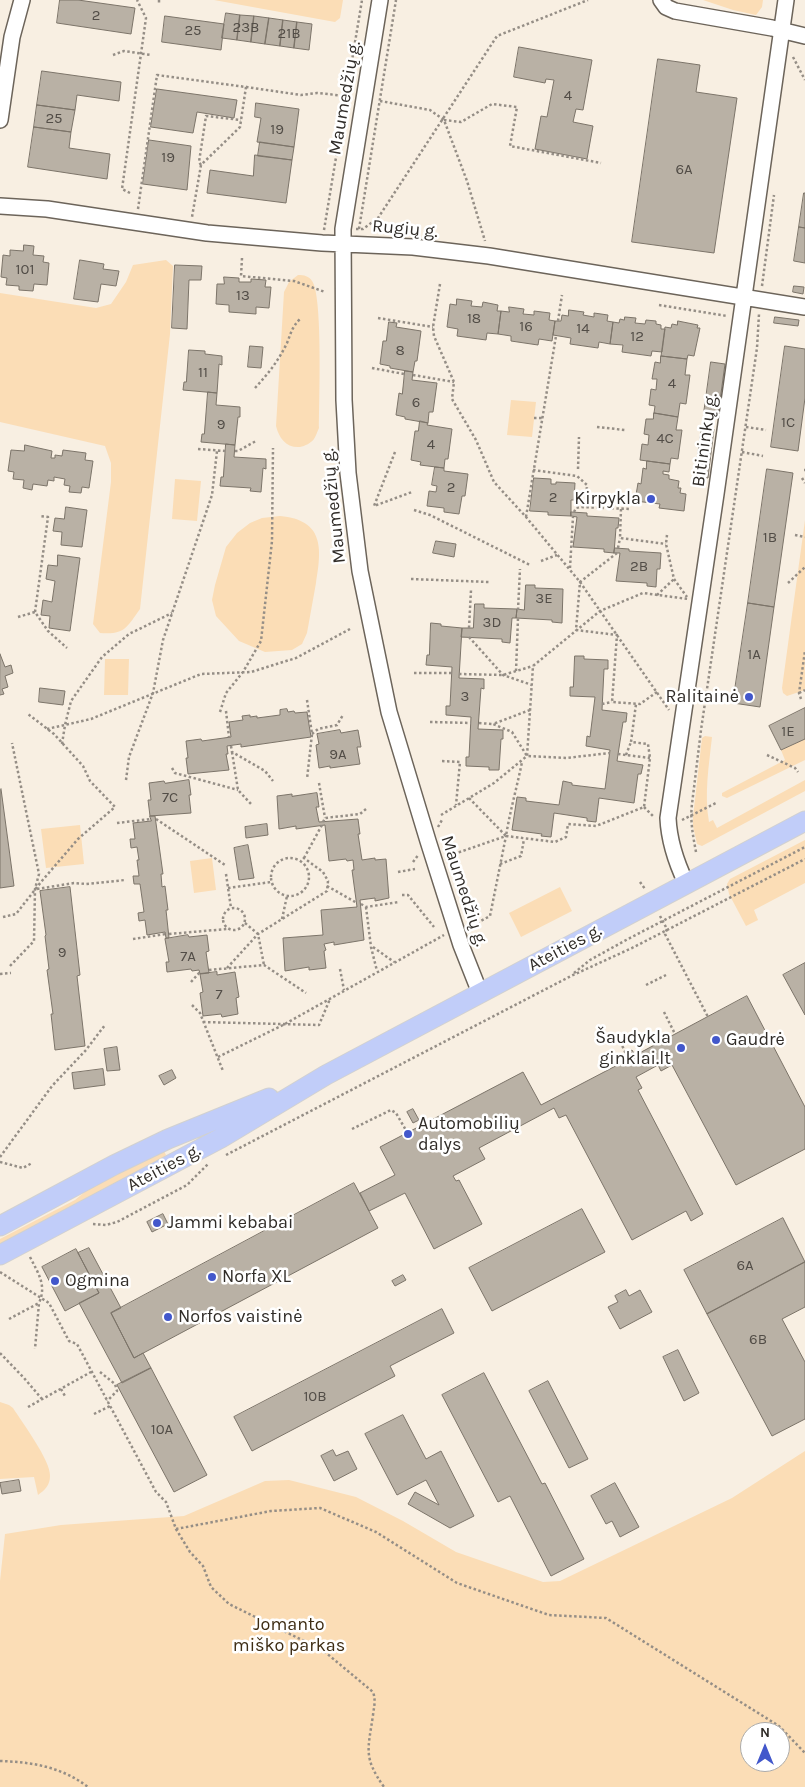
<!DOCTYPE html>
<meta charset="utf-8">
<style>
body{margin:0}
#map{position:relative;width:805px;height:1787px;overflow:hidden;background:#f8efe2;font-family:Karla,sans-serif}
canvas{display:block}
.north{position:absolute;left:740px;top:1722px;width:50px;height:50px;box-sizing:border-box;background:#fff;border:1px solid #acaba9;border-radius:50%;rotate:0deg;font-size:14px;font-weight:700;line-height:20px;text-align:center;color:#302c28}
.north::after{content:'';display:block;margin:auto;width:18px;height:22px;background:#4257cb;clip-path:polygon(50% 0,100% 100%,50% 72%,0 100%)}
</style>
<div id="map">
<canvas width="805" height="1787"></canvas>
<div class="north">N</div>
</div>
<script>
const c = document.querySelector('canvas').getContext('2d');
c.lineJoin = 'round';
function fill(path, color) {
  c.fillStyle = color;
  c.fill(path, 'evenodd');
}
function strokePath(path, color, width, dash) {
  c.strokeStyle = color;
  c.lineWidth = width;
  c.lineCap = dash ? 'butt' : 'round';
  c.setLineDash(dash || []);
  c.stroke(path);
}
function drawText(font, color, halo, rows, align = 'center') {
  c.font = font + ' Karla,sans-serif';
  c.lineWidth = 5;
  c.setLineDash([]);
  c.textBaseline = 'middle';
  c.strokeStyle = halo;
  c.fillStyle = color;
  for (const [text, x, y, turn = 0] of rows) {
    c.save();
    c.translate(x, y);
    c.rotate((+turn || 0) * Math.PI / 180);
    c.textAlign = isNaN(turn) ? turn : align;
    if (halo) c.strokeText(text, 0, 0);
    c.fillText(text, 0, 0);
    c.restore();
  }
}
fill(new Path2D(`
 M 214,0 L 343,0 L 340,18 L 335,22 Z
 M 703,0 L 763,0 L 762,7 L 756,15 L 733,10 Z
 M 166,260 L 173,266 L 170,334 L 140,609 C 127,627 125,635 100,633 L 93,624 L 111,482 L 111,463 L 105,446 L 0,422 L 0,293 L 96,308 L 111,304 L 126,282 L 133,265 Z
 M 298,275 C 304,275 309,276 312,281 C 323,295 319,404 319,428 C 317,432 316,436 314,439 C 311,443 305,446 300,447 C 286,448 279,438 276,426 L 284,292 L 289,282 Z
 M 511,400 L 536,402 L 532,437 L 507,435 Z
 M 175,479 L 201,481 L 197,521 L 172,519 Z
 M 280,516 C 324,520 322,548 316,583 C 313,600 310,616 307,633 L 302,644 L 292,650 L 265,652 L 239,641 L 216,616 L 212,600 L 215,585 L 226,547 L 237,533 L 250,523 L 262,518 Z
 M 805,520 L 805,690 L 787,696 L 783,693 L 782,688 Z
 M 105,659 L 129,659 L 128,695 L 104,695 Z
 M 705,736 L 712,737 C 709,765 704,794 709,822 L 713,820 L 717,828 L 805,780 L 805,791 L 702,846 L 697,844 L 693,826 L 693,817 L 702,738 Z
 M 805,739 L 805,760 L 727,798 L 722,796 L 722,793 L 785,760 L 781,750 Z
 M 80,825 L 84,864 L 46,868 L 41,829 Z
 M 805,840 L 805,883 L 754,910 L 758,920 L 746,926 L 729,894 L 727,884 L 730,879 Z
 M 212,858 L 216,890 L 194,893 L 190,861 Z
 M 560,887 L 572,911 L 521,937 L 509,913 Z
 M 164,1151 L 166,1155 L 163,1159 L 0,1244 L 0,1239 L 75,1200 L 92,1186 Z
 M 0,1402 L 9,1405 L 13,1408 C 22,1422 51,1461 50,1476 C 50,1485 45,1490 38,1495 L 34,1477 L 0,1479 Z
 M 805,1451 L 805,1787 L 0,1787 L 0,1581 L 5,1534 L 61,1525 L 184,1516 L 265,1481 L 289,1480 L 356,1497 L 403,1521 L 456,1552 L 543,1582 L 560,1581 L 732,1498 ZM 750,1732 L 780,1732 L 780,1762 L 750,1762 Z`), '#fbddb6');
const building = new Path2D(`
 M 60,0 L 78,0 L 135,8 L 131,34 L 57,23 Z
 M 226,13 L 240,15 L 237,40 L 222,38 Z
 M 240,15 L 254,16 L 251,42 L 237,40 Z
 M 165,16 L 224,24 L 221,50 L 162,42 Z
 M 254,16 L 269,18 L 265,44 L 251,42 Z
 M 269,18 L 283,20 L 280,46 L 265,44 Z
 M 283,20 L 297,22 L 294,48 L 280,46 Z
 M 297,22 L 312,24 L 309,50 L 294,48 Z
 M 519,47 L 592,60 L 583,110 L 576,109 L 573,122 L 593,126 L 587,159 L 535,149 L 541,116 L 547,117 L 554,80 L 546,79 L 545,83 L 514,77 Z
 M 658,59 L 700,65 L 696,92 L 737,98 L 714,253 L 632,242 Z
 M 42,71 L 121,82 L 119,101 L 77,95 L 75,110 L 37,105 Z
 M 157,89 L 237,100 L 234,118 L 197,112 L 193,133 L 151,127 Z
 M 256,103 L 299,109 L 294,147 L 257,142 L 261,118 L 255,117 Z
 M 37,105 L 75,110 L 71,132 L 34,127 Z
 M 34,127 L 71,132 L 69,148 L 110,154 L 107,179 L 28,167 Z
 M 149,140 L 191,146 L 187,190 L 143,184 Z
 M 260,142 L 294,147 L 292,160 L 258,156 Z
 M 255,155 L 292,160 L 286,203 L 207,193 L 210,170 L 253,176 Z
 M 804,193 L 805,193 L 805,228 L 799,227 Z
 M 799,227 L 805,228 L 805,263 L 794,261 Z
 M 24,245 L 34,246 L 33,255 L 44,256 L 43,262 L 49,263 L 47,285 L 34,284 L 33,291 L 19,290 L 19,286 L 6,285 L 7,278 L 1,277 L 3,255 L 10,256 L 10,250 L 23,251 Z
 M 80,260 L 104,264 L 103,269 L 119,271 L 116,286 L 101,284 L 98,302 L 74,299 Z
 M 175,265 L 202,266 L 201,280 L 189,280 L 187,329 L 172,328 Z
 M 224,277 L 239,278 L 239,282 L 251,282 L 251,279 L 266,280 L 265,287 L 271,287 L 269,308 L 256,307 L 256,314 L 229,312 L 229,305 L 216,304 L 217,284 L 224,284 Z
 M 794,286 L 804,287 L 803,294 L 793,292 Z
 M 457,299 L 472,301 L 471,306 L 482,307 L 483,302 L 498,305 L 497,311 L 501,311 L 498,334 L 487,333 L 486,340 L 457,336 L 458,329 L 447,327 L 450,304 L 456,305 Z
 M 509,307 L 524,309 L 523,314 L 534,315 L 534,311 L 550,313 L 549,320 L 555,321 L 552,341 L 539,339 L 538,345 L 511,341 L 511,336 L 498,334 L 501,311 L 509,312 Z
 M 569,310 L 584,312 L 583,315 L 594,317 L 594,313 L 608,315 L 607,321 L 613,322 L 610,344 L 599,342 L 598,348 L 570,344 L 571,338 L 553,335 L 555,321 L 561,321 L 562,315 L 568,316 Z
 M 625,317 L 636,318 L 635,323 L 645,324 L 646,320 L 656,321 L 656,324 L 661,325 L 661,329 L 665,329 L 662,352 L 652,351 L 651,356 L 622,352 L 623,345 L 610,344 L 613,322 L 619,323 L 620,319 L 624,320 Z
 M 775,317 L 799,320 L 798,326 L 774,323 Z
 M 678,321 L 698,325 L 697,328 L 700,328 L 694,356 L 688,355 L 687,359 L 661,356 L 665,327 L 671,328 L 672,324 L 677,325 Z
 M 389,322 L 397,323 L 396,327 L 421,331 L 417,361 L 415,361 L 413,372 L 390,368 L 390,366 L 380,364 L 383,341 L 386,341 Z
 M 250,346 L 263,347 L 261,368 L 248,367 Z
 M 785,346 L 805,349 L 805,398 L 798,451 L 771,447 Z
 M 189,350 L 205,351 L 205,354 L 222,356 L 222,365 L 219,364 L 217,393 L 183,390 L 184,382 L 186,382 Z
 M 661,356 L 687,359 L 685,375 L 690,375 L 686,404 L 680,403 L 678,417 L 654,413 L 655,406 L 649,405 L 651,389 L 656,390 L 657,379 L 652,379 L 655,362 L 660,363 Z
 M 711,362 L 725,364 L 718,415 L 704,413 Z
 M 405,371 L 413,372 L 412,380 L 437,383 L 433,412 L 429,412 L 428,423 L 405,419 L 405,417 L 396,415 L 399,393 L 402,394 Z
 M 208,392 L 217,393 L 216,405 L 240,407 L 240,417 L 238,417 L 235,445 L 201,442 L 202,434 L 204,434 Z
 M 654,413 L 678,417 L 676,430 L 682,430 L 678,459 L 671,458 L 670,464 L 640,460 L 642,444 L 648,445 L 649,435 L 644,434 L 646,419 L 653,419 Z
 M 420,421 L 428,423 L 427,425 L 452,429 L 448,459 L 445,459 L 444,468 L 420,465 L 421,462 L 411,460 L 415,431 L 418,431 Z
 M 702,427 L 714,429 L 708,478 L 695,476 Z
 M 226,444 L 235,445 L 234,457 L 266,459 L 266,469 L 263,468 L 261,492 L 250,491 L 251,488 L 220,486 L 221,477 L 223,477 Z
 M 25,445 L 52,451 L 51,458 L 55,458 L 55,455 L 62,456 L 63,450 L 86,453 L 85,460 L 93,461 L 89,488 L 82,487 L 81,493 L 69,492 L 70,486 L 64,485 L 65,479 L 54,477 L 54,481 L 48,480 L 47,486 L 33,484 L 32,490 L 23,488 L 24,480 L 13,479 L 14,472 L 8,471 L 11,450 L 24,451 Z
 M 647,461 L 670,464 L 669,472 L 663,471 L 663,474 L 669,475 L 669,479 L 679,481 L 678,488 L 681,488 L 680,493 L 686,494 L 684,511 L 659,508 L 660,504 L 635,501 L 638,483 L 641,484 L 643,468 L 646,469 Z
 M 435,467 L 444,468 L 444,471 L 468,474 L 465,496 L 462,496 L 459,514 L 444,512 L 444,508 L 427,506 L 429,491 L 436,492 L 437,486 L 432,485 Z
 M 767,469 L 793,473 L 774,607 L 748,603 Z
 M 534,478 L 551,479 L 551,484 L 556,484 L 556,482 L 575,483 L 574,500 L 571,500 L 571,516 L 548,515 L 548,512 L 530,511 Z
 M 66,507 L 87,510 L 82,547 L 61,545 L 62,532 L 53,531 L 55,518 L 64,519 Z
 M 571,512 L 587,513 L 587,516 L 619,518 L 618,528 L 616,528 L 614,553 L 604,552 L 604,549 L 573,547 L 577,517 L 571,516 Z
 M 436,541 L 456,544 L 454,557 L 433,553 Z
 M 615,548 L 629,549 L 629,551 L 661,553 L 660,569 L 657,569 L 656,587 L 647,586 L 647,583 L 616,581 L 620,553 L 614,553 Z
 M 58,555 L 80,558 L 70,631 L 49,628 L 50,616 L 41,615 L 43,600 L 52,602 L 55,581 L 46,579 L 48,565 L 57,566 Z
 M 526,585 L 535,585 L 535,588 L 563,589 L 562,623 L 552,622 L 552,620 L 516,618 L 517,609 L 524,610 Z
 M 748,603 L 774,607 L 760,707 L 733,703 Z
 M 475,604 L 484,604 L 484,608 L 517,609 L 516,618 L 512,618 L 510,643 L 502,642 L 502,639 L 461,637 L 462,628 L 473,628 Z
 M 431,623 L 441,624 L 441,626 L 462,628 L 459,678 L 484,679 L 484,689 L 481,688 L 478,729 L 503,730 L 503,739 L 501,739 L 499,770 L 489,770 L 489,767 L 466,766 L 466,757 L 469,757 L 471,717 L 446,715 L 446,706 L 450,706 L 452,667 L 426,665 L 427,655 L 429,655 Z
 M 0,654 L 5,667 L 11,665 L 13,673 L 5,676 L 8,687 L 2,689 L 4,694 L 0,695 Z
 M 575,656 L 584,656 L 584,659 L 608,660 L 608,669 L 604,669 L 602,710 L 627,713 L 626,722 L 623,722 L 617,761 L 643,765 L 641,774 L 638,774 L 634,803 L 599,798 L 596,822 L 587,821 L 587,818 L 554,813 L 551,837 L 541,836 L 542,834 L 512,830 L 517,797 L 526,798 L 526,801 L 559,805 L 563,781 L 572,783 L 572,785 L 605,789 L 610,750 L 586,746 L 587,736 L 590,737 L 595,697 L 570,696 L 570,687 L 573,687 Z
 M 40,688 L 65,691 L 63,705 L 39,702 Z
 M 805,708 L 805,739 L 781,750 L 769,726 Z
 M 287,709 L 288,712 L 294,711 L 295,713 L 307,712 L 311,737 L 241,747 L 241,744 L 227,746 L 228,754 L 226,754 L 229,770 L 188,774 L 186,758 L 188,758 L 186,741 L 201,739 L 202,741 L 231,737 L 229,722 L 243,720 L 242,716 L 250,715 L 250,717 L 257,716 L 257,718 L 280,715 L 280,710 Z
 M 340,730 L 341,733 L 358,730 L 361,747 L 357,747 L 360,764 L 330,768 L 330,766 L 319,768 L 316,745 L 319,744 L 317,734 Z
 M 189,780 L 191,795 L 189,795 L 191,813 L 150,816 L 148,800 L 151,800 L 149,783 L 164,781 L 165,783 Z
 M 1,789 L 14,886 L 0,888 L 0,790 Z
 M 317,793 L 319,807 L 316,807 L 319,822 L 358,819 L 360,834 L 358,834 L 362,860 L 375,858 L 375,860 L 386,859 L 389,898 L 375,901 L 375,898 L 360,900 L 364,940 L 334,945 L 334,942 L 324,944 L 326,950 L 324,951 L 326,968 L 309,970 L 309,967 L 285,971 L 283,938 L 323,935 L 321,910 L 357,907 L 352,870 L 354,870 L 353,860 L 347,861 L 346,859 L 329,861 L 325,825 L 296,829 L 296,826 L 279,829 L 277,796 L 292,794 L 292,796 Z
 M 150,816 L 155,816 L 163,874 L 161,874 L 162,887 L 165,886 L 168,910 L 166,910 L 169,938 L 166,938 L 165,932 L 147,935 L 145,920 L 139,921 L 138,913 L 144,912 L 140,884 L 134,884 L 133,876 L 139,876 L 137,860 L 139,860 L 137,847 L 131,848 L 130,839 L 135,839 L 133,823 L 151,821 Z
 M 267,824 L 268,835 L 246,838 L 245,827 Z
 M 248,845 L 254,878 L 239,880 L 234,848 Z
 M 70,887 L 80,975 L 77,976 L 85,1046 L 55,1050 L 51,1014 L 53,1014 L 47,970 L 49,969 L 45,936 L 46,935 L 40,891 Z
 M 188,935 L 189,937 L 207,935 L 209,951 L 206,952 L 209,973 L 200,974 L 199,970 L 192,971 L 191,969 L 167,972 L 166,962 L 169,962 L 165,939 Z
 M 805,963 L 805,1015 L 783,975 Z
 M 217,972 L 217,975 L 235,972 L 239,997 L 236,998 L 238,1014 L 222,1017 L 221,1014 L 203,1016 L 200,993 L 203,992 L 200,974 Z
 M 747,996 L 805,1107 L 805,1149 L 736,1185 L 672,1065 L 661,1071 L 658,1065 L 636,1077 L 642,1088 L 638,1090 L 703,1214 L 691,1221 L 686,1211 L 632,1240 L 566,1115 L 559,1118 L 554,1108 L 479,1148 L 485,1159 L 453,1176 L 456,1181 L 459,1180 L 482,1224 L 434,1249 L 405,1193 L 369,1211 L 360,1193 L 395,1175 L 380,1147 L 523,1072 L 541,1105 L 629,1059 L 626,1054 L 632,1050 L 635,1055 Z
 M 117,1047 L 120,1070 L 107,1071 L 104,1049 Z
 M 103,1069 L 105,1085 L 74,1089 L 72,1073 Z
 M 172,1070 L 176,1078 L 164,1085 L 159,1076 Z
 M 413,1109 L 419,1120 L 413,1123 L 407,1112 Z
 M 354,1183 L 378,1228 L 134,1358 L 111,1313 Z
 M 582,1209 L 605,1252 L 492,1311 L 469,1268 Z
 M 163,1214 L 168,1224 L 152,1232 L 147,1222 Z
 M 783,1218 L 805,1262 L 707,1314 L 684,1270 Z
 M 89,1248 L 121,1308 L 111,1313 L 134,1358 L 143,1353 L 151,1368 L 122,1383 L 79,1303 L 99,1293 L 78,1253 Z
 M 76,1249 L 99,1293 L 65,1311 L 42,1267 Z
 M 805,1262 L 805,1307 L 782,1319 L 805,1362 L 805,1419 L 772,1436 L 707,1314 Z
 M 403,1275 L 406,1280 L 395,1286 L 392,1281 Z
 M 626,1290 L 629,1296 L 640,1290 L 652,1312 L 620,1329 L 608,1307 L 618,1302 L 615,1296 Z
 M 442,1309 L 454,1333 L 390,1366 L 395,1376 L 252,1451 L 234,1417 Z
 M 678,1350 L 699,1393 L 684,1401 L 663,1357 Z
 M 151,1368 L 207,1475 L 174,1492 L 117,1385 Z
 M 484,1373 L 542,1484 L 545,1483 L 584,1559 L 551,1576 L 510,1496 L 498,1502 L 442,1395 Z
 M 548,1381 L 588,1459 L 569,1468 L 529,1391 Z
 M 403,1415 L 426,1459 L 441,1451 L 474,1516 L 450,1528 L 408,1504 L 415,1492 L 439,1505 L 426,1480 L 397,1495 L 365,1434 Z
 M 333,1450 L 336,1456 L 348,1451 L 357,1469 L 334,1481 L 321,1456 Z
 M 19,1480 L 21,1491 L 2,1494 L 0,1483 Z
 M 615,1483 L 639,1527 L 620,1537 L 612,1521 L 606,1524 L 591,1496 Z`);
fill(building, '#b9b1a5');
strokePath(building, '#7c7469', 1);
const minor = new Path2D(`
 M 380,0 L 343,229 L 344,400 L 348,473 L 360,571 L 389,712 L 428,841 L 461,945 L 480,993
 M 661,0 L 666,7 L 675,11 L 772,28 L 805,36
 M 0,120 L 12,37 L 22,0
 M 0,206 L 47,209 L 207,233 L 322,243 L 413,247 L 489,256 L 805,307
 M 686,883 C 676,862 669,841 668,818 L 716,494 L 786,0`);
const major = new Path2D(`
 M 0,1226 L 114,1165 L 168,1139 L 269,1098
 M 0,1255 L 221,1138 L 326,1075 L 805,821`);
strokePath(minor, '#6c645a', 18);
strokePath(major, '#d1d1d0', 21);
strokePath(new Path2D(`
 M 159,0 L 159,4
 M 113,55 L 124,51 L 151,55
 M 793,57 L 805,80
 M 246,87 L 301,95 L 317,93 L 346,96
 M 380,101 L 430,110 L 444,120 L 467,181 L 485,241
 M 444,120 L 461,122 L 492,104 L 517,107 L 510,146 L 601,163
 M 201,165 L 199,162 L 206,116 L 241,120
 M 130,193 L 122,189 L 146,18 L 137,0
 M 138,209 L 157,75 L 246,87 L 240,127 L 201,165 L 192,217
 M 356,229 L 363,229 L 378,218 L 497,36 L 588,0
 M 359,229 L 396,0
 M 324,230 L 362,0
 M 242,258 L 241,276 L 294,281 L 325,292
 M 440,284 L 433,327 L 434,336 L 454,382 L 452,399 L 476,440 L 494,482 L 526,517 L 580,582 L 669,710
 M 762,286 L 774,195
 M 659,305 L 727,316
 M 378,318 L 433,327
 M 558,321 L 562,295
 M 372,368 L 404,374
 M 413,375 L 454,382
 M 255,388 C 268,374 279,360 287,343 C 291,333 292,327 300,319
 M 534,418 L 542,418
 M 597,427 L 625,430
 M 746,427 L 766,430
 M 198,449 L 225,451
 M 235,451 L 238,451 L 256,441
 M 395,452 L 374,506 L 412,492
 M 742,452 L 763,456
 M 578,469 L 579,437
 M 533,470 L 577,476 L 587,485 L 586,507
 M 804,470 L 805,470
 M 802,478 L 805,483
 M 621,509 L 620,538 L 666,544
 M 414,510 L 430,515 L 530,565
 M 574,512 L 576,508 L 580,507 L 631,509
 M 526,517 L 556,336
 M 667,535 L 666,544 L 674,579 L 687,597
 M 795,535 L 805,537
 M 618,548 L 620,538
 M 617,553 L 580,582 L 576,630 L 617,635 L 612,702 L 640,704 L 657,692
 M 541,561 L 557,555
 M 570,568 L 573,517
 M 411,579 L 489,582
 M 788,583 L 805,567
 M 657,595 L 674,579
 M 518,610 L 520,569
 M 35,612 L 48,517 L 40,516
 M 18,617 L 35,612 L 48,631 L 67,648
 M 469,628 L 471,590
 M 469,637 L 503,675 L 532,685
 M 516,671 L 518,618
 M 414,673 L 452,673
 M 459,674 L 503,675 L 533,666
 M 799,693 L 805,690
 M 801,699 L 799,693 L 805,651
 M 307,700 L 312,734 L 307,779
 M 602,704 L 612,702
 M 530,710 L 493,724 L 512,732 L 527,756 L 566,758 L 610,753
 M 226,711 L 229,737
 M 220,712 L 226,693 L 243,672 L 261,641 L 272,541 L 273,448
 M 430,722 L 471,723
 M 479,723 L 492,724
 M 47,729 L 91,719 L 201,674 L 251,672 L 296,658 L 350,629
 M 312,734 L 318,729 L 337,725 L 343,715
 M 62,744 L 65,725 L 71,701 L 102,657 L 129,634 L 172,613
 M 231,746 L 232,752 L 265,771 L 273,781
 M 232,752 L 238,790 L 251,804
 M 618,754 L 650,758
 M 626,755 L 631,742
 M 767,755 L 795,768 L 798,772
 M 442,761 L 460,762 L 456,805
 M 172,768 L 175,773 L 238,790
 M 126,780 L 129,757 L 153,693 L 163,640 L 212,495 L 217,451
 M 319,783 L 325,818
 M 469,798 L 506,836 C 510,811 517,787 522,762
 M 644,807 L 654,817
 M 441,815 L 494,783 L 527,756 L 533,666 L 600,611 L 643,593 L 688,599
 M 156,819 L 225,865
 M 682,820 L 716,803
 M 323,822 L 325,818 L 360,814 L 366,809
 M 117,823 L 151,819
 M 438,827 L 442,820
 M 696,852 C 693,836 690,821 692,804 L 701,730 L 757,348 L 759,314
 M 454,854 L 506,836 L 555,842 L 566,837 L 568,824 L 596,826 L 644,807 L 650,758 L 648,744 L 631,742 L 636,704
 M271 877a19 19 0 1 1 38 0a19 19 0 1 1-38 0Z
 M 304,858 L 322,825
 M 413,862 L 419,854
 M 500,864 L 521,856 L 524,839
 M 398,872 L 415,869
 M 226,874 L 231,908
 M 640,882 L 645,889
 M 327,886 L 357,903
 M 228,888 L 271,882
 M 37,889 L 74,883 L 86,884 L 125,880
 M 402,895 L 408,895 L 434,927
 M 361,904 L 366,907 L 399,902
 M 366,907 L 371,947 L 377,971
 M223 919a11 11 0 1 1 22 0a11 11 0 1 1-22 0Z
 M 660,916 L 667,929 L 665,934 L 708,1017
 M 3,917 L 16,914 L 41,882 L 78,839 L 115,807 L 90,781 L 83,766 L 54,734 L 28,714
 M 282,919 L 287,896
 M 245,923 L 258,934 L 264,965
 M 477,923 L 490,916 L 506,836
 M 169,934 L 227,929
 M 133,939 L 166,934
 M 373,947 L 394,962
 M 10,966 L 34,941 L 35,889 L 39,874 L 12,743
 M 227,968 L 258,934 L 327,891 L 328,881 L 323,872 L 304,858 L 301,861
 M 340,969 L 344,990
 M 209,970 L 264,965 L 306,993
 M 574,973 L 590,960 L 628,939 L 805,847
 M 0,974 L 11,973
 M 191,982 L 200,972
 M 646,985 L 666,975
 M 192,1005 L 200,1013 L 223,1071
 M 664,1012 L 675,1034
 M 203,1022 L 319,1025 L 330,999
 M 618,1037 L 627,1056
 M 218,1057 L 283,1025 L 444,935
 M 352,1129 L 391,1110 L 396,1113 L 407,1132
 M 226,1155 L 571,976 L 632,948 L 805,859
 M 0,1157 L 52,1086 L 86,1050 L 105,1025
 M 0,1162 L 23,1168 L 32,1163
 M 93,1224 L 106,1225 L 117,1222 L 187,1185 L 208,1164
 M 30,1257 C 38,1273 47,1285 39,1303 L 35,1349
 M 0,1272 L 49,1303 L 69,1341 L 77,1344 L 156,1492 L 166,1502 L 176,1529 L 190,1552 L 203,1566 L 211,1587 L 229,1604 L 300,1639 L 319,1647 L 373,1692 C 376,1700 374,1707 373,1715 C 368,1750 363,1757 384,1787
 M 9,1319 L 39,1303
 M 0,1353 L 24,1378 L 42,1399
 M 100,1372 L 115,1384 L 117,1391 L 107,1401
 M 61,1389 L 65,1396
 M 28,1407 L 91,1372
 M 94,1414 L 110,1406
 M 176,1529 L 271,1511 L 320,1508 L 376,1532 L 457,1583 L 549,1615 L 606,1618 L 779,1726 L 805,1753
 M 0,1761 C 32,1762 62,1767 88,1787`), '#958e86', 2.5, [2.5, 2.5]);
strokePath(minor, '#fff', 15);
strokePath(major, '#c1cdf9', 19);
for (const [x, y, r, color] of [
 [651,499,5,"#4257cb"],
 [749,697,5,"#4257cb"],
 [716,1040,5,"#4257cb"],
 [681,1048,5,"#4257cb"],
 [408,1134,5,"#4257cb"],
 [157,1223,5,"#4257cb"],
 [212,1277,5,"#4257cb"],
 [55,1281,5,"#4257cb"],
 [168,1317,5,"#4257cb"]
]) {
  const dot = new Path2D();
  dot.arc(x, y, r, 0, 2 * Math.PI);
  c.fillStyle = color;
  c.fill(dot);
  strokePath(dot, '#fff', 2);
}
drawText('15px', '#524d47', null, [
 ["2",96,16],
 ["23B",246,28],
 ["25",193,31],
 ["21B",289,34],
 ["4",568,96],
 ["25",54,119],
 ["19",277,130],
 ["19",168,158],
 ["6A",684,170],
 ["101",25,270],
 ["13",243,296],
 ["18",474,319],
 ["16",526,327],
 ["14",583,329],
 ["12",637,337],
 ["8",400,351],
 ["11",203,373],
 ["4",672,384],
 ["6",416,403],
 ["1C",788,423],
 ["9",221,425],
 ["4C",665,439],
 ["4",431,445],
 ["2",451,488],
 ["2",553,498],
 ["1B",770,538],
 ["2B",639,567],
 ["3E",544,599],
 ["3D",492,623],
 ["1A",754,655],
 ["3",465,697],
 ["1E",788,732],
 ["9A",338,755],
 ["7C",170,798],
 ["9",62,953],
 ["7A",188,957],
 ["7",219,995],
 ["6A",745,1266],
 ["6B",758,1340],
 ["10B",315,1397],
 ["10A",162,1430]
]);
drawText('18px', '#302c28', '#fff', [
 ["Maumedžių g.",345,98,-80],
 ["Rugių g.",405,229,5],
 ["Bitininkų g.",705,440,-82],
 ["Maumedžių g.",334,506,-96],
 ["Maumedžių g.",464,891,72],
 ["Ateities g.",565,948,-28],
 ["Ateities g.",164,1168,-28]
]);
drawText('18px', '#302c28', '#fff', [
 ["Kirpykla",641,499,"right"],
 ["Ralitainė",739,697,"right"],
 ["Šaudykla",671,1038,"right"],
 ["ginklai.lt",671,1059,"right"],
 ["Gaudrė",726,1040],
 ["Automobilių",418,1124],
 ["dalys",418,1145],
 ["Jammi kebabai",167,1223],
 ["Norfa XL",222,1277],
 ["Ogmina",65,1281],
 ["Norfos vaistinė",178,1317]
], 'left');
drawText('18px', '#3d2c13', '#fff', [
 ["Jomanto",289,1625],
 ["miško parkas",289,1646]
]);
</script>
